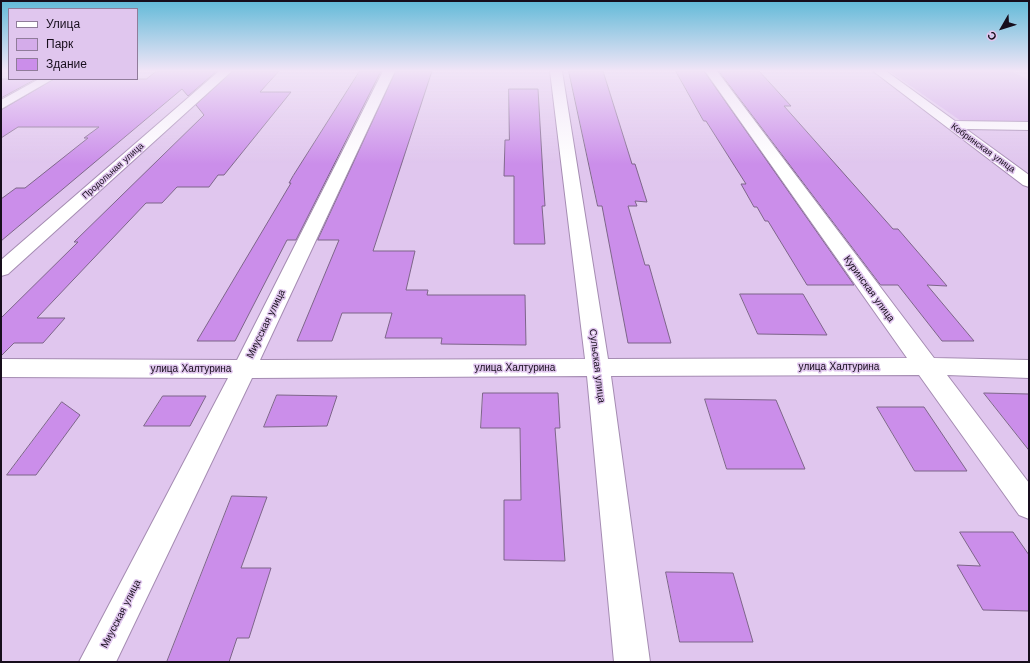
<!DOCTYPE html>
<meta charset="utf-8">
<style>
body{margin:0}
#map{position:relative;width:1030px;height:663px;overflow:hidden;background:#e0c6ee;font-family:"Work Sans",sans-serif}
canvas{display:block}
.frame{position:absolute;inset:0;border:2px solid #170e1c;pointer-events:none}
.legend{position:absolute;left:8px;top:8px;width:130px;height:72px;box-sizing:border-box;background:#e0c6ee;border:1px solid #907c9a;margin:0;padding:5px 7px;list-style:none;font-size:12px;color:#170e1c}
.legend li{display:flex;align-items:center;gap:8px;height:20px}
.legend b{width:20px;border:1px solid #907c9a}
.north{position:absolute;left:982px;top:8px;width:40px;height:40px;-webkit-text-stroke:3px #e0c6ee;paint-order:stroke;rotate:231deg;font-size:11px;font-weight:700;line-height:16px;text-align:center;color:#170e1c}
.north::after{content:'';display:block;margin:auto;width:14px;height:18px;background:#170e1c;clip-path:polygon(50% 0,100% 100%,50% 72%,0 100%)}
</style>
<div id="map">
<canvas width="1030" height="663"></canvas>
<div class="frame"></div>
<ul class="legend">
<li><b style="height:5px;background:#fff"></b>Улица</li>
<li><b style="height:11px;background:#d4acea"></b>Парк</li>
<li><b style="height:11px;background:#cb8eea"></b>Здание</li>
</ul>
<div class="north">С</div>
</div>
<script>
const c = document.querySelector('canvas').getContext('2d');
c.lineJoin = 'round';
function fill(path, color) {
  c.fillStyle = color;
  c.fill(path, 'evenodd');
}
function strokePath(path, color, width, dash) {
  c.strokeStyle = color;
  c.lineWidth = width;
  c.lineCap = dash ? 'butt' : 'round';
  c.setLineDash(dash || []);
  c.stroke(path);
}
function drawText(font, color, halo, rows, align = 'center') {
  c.font = font + ' "Work Sans",sans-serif';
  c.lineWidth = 3;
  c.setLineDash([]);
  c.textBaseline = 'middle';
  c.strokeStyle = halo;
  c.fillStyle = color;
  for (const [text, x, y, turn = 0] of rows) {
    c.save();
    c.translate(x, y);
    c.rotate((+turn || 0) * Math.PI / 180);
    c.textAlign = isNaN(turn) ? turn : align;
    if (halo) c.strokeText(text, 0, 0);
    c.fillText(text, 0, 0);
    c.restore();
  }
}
fill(new Path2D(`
 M 889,71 L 1011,71 L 1029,80 L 1029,121 L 961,121 Z`), '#d4acea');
const building = new Path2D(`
 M 157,71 L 217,71 L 188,96 L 182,89 L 1,241 L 1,199 L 16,188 L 25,188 L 88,138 L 84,138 L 99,127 L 18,127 L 1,138 L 1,110 L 54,79 L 146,79 Z
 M 233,71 L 279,71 L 260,92 L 291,92 L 224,175 L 218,175 L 209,187 L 177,187 L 162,203 L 146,203 L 37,318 L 65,318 L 43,343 L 14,343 L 1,356 L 1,318 L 78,242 L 74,242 L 204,115 L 196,105 Z
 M 360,71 L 381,71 L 296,240 L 287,240 L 235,341 L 197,341 L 291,183 L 289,183 L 293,176 Z
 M 396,71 L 432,71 L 373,251 L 415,251 L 406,290 L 428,290 L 427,295 L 525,295 L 526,345 L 441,344 L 442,338 L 385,338 L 392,313 L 342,313 L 332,341 L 297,341 L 339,240 L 318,240 Z
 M 569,71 L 603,71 L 632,164 L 635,164 L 647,202 L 635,201 L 637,206 L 628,206 L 645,265 L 649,265 L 671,343 L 628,343 L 602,206 L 598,206 Z
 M 676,71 L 704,71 L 854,285 L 807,285 L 768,221 L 765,221 L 757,207 L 754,207 L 741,184 L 746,184 L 706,121 L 704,121 Z
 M 719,71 L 759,71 L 791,106 L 784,106 L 893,229 L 898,229 L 947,286 L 927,285 L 974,341 L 942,341 L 898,285 L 881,285 Z
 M 1,79 L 36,79 L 1,98 Z
 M 509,89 L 538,89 L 543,176 L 545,206 L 542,206 L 545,244 L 514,244 L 514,176 L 504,176 L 505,140 L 509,140 Z
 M 740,294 L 803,294 L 827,335 L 758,334 Z
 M 483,393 L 558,393 L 560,428 L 555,428 L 565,561 L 504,560 L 504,500 L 521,500 L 520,428 L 481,428 Z
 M 984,393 L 1029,394 L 1029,450 Z
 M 277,395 L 337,396 L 327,426 L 264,427 Z
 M 163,396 L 206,396 L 190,426 L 144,426 Z
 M 705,399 L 776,400 L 805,469 L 727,469 Z
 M 62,402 L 80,415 L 36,475 L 7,475 Z
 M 877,407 L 924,407 L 967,471 L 915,471 Z
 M 232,496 L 267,497 L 241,568 L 271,568 L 249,638 L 237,638 L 229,662 L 167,662 Z
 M 960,532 L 1013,532 L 1029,555 L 1029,611 L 983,610 L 957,565 L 980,566 Z
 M 666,572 L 733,573 L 753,642 L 680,642 Z`);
fill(building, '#cb8eea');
strokePath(building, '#7d6589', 1);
const street = new Path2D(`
 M 219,71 L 232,71 L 8,274 L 1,276 L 1,260 Z
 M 383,71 L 395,71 L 260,360 L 585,359 L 550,71 L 562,71 L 608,359 L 907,358 L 705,71 L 717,71 L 934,358 L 1029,360 L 1029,378 L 947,375 L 1029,483 L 1029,519 L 1019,515 L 919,375 L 611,376 L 650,662 L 614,662 L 587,376 L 252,378 L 116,662 L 79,662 L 228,378 L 1,377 L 1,359 L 237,360 Z
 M 873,71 L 886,71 L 955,121 L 1029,122 L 1029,130 L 966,129 L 1029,175 L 1029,187 L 1023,185 Z
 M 39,79 L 53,79 L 1,109 L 1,100 Z`);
strokePath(street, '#a58cb2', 2);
fill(street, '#fff');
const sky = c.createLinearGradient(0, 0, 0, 164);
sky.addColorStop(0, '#61bad8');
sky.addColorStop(0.43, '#f1e5f7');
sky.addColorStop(1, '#f1e5f700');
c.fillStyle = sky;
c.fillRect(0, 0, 1030, 164);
drawText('9px', '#170e1c', '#e0c6ee', [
 ["Кобринская улица",983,148,36],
 ["Продольная улица",113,171,-42]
]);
drawText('10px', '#170e1c', '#e0c6ee', [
 ["Куринская улица",869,289,54],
 ["Миусская улица",266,324,-64],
 ["Сульская улица",597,366,83],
 ["улица Халтурина",839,367],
 ["улица Халтурина",515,368],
 ["улица Халтурина",191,369],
 ["Миусская улица",121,614,-63]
]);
</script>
